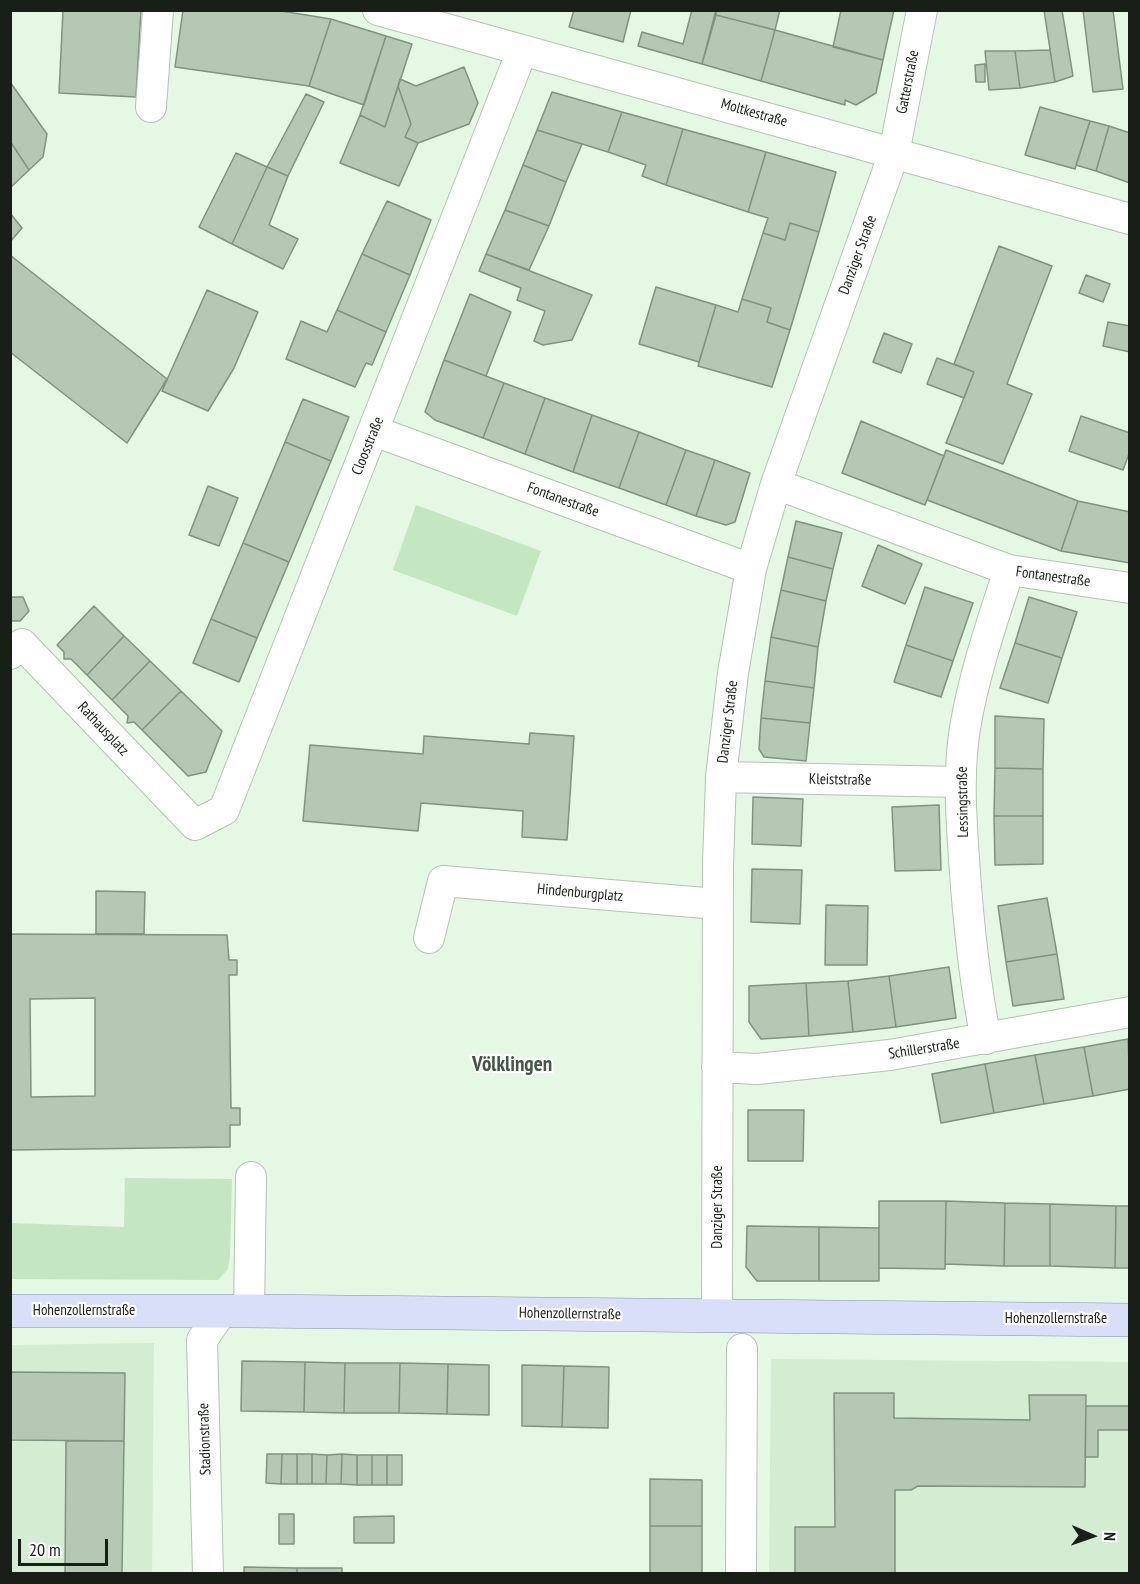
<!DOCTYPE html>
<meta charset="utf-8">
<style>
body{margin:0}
#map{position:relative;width:1140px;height:1584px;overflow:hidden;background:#e4f8e3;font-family:"PT Sans Narrow",sans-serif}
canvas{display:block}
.frame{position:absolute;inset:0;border:12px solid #181f17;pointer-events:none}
.north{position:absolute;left:1062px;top:1506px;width:60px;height:60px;-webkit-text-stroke:4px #fefefe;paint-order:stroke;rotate:92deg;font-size:16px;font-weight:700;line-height:24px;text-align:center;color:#181f17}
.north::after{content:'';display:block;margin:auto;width:21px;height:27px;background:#181f17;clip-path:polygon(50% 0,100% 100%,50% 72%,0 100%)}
.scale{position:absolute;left:18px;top:1539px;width:90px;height:27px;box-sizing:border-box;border:3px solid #181f17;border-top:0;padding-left:8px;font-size:18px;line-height:21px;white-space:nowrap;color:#181f17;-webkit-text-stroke:4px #fefefe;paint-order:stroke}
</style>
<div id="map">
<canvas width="1140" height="1584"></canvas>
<div class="frame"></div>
<div class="north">N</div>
<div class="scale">20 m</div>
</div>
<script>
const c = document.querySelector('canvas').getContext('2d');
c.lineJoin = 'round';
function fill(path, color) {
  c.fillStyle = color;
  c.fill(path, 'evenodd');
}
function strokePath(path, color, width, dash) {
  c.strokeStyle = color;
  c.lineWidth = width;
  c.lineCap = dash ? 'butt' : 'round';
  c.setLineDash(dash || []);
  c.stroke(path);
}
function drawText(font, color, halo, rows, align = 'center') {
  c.font = font + ' "PT Sans Narrow",sans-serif';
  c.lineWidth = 4.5;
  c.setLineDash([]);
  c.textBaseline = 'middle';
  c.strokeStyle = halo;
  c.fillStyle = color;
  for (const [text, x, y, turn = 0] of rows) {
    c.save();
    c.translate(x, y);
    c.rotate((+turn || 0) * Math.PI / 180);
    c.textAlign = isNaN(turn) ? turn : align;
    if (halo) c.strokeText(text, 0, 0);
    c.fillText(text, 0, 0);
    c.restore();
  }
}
fill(new Path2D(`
 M 154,1343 L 152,1573 L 11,1573 L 10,1345 Z
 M 771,1359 L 1129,1362 L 1129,1573 L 769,1574 Z`), '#d4edd2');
fill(new Path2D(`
 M 416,505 L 541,551 L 517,616 L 393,570 Z
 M 125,1178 L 232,1179 L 230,1256 L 228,1269 L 218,1280 L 11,1279 L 11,1223 L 124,1227 Z`), '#c4e7c2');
const building = new Path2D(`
 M 63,10 L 141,10 L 136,97 L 59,93 Z
 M 183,10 L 275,10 L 331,19 L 309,86 L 175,67 Z
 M 574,10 L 631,10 L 623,42 L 569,27 Z
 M 692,10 L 716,10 L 702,64 L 638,46 L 642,32 L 683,44 Z
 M 716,10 L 780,10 L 775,30 L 716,15 Z
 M 841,10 L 894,10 L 883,60 L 833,47 Z
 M 1044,10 L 1062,10 L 1073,76 L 1055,82 Z
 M 1083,10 L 1113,10 L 1123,89 L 1093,92 Z
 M 716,15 L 775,30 L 761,81 L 702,64 Z
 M 331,19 L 386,36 L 364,105 L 309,86 Z
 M 775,30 L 883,60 L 876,93 L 856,105 L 845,100 L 845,105 L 761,81 Z
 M 386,36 L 412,44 L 385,127 L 360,115 Z
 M 1050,50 L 1055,82 L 1020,88 L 1015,51 Z
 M 985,51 L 1015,51 L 1020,88 L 989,90 Z
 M 985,64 L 985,82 L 976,82 L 975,65 Z
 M 464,67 L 478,103 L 469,124 L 418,143 L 405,137 L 411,124 L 398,86 L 400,79 L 416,86 Z
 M 10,82 L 47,134 L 43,157 L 29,170 L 10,141 Z
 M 398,86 L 411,124 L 405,137 L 418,143 L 399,186 L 340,163 L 360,115 L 385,127 Z
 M 552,92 L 622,112 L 608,152 L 537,130 Z
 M 306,94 L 324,102 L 288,176 L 267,167 Z
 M 1040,107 L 1090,121 L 1075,169 L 1025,155 Z
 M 622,112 L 683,129 L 666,185 L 642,176 L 646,165 L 608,152 Z
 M 1090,121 L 1109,126 L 1096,171 L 1076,165 Z
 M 1109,126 L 1130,133 L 1130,183 L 1096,171 Z
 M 683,129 L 766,152 L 748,212 L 666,185 Z
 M 537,130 L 582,144 L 566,182 L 523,165 Z
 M 10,141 L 29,170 L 10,188 Z
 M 766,152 L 836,172 L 819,232 L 790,223 L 785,240 L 763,233 L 768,218 L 748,212 Z
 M 236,153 L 267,167 L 232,244 L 199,227 Z
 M 523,165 L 566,182 L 549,226 L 505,210 Z
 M 267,167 L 288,176 L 269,225 L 298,239 L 283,269 L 232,244 Z
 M 387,201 L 431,220 L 410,275 L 362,254 Z
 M 505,210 L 549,226 L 529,270 L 486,254 Z
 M 10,213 L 22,228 L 10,242 Z
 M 790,223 L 819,232 L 790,330 L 767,322 L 771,308 L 742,299 L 763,233 L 785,240 Z
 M 999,246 L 1052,266 L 1007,384 L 1032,394 L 1003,464 L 946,443 L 974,372 L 954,364 Z
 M 362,254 L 410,275 L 386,332 L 337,310 Z
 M 486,254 L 592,295 L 572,340 L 543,345 L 534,341 L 545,311 L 517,300 L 521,288 L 479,271 Z
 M 10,255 L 167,379 L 127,443 L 10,352 Z
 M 1086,275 L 1110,284 L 1103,302 L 1079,293 Z
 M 656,287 L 716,305 L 699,362 L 639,344 Z
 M 207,290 L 258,312 L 234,368 L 208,411 L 162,391 Z
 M 470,294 L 511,312 L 486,376 L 444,360 Z
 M 742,299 L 771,308 L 767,322 L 790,330 L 772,387 L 698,366 L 716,305 L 738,312 Z
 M 337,310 L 386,332 L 372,365 L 366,363 L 355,387 L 286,359 L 301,321 L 327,332 Z
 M 1108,322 L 1130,326 L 1130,352 L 1103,346 Z
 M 884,333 L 912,344 L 901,373 L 873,362 Z
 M 937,358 L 974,372 L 964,398 L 927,384 Z
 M 444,360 L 504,383 L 483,438 L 435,420 L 425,412 Z
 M 504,383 L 545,398 L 525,454 L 483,438 Z
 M 545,398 L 592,415 L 573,472 L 525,454 Z
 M 303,399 L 349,417 L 331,461 L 285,442 Z
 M 592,415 L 639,432 L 619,488 L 573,472 Z
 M 1081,416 L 1130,433 L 1130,451 L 1123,470 L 1069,451 Z
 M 861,421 L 944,456 L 925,505 L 842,473 Z
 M 639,432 L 686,450 L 666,505 L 619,488 Z
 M 285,442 L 331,461 L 289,562 L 243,543 Z
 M 686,450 L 715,460 L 696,516 L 666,505 Z
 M 946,450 L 1078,501 L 1061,551 L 927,500 Z
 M 715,460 L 750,473 L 735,522 L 726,525 L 696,516 Z
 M 208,486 L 238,498 L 219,546 L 189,535 Z
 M 1078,501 L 1130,512 L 1130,563 L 1061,551 Z
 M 796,521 L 842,533 L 833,569 L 788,557 Z
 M 243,543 L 289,562 L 257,638 L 211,619 Z
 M 878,545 L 922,564 L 905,604 L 862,586 Z
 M 788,557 L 833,569 L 826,601 L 781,590 Z
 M 925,587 L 973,603 L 953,661 L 906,645 Z
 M 781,590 L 826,601 L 818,647 L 771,637 Z
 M 10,597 L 23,597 L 29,611 L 20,621 L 10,621 Z
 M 1029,597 L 1077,612 L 1062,658 L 1015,643 Z
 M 94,606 L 124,636 L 87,675 L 71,659 L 64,659 L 64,652 L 57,645 Z
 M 211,619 L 257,638 L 239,682 L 193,663 Z
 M 124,636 L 150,661 L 112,700 L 87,675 Z
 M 771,637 L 818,647 L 814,688 L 765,681 Z
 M 1015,643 L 1062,658 L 1048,703 L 1000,688 Z
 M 906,645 L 953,661 L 941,697 L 894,682 Z
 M 150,661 L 181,691 L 142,730 L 134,722 L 127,723 L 128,716 L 112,700 Z
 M 765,681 L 814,688 L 810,723 L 761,718 Z
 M 181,691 L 222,731 L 206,772 L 188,776 L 142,730 Z
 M 995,716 L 1044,719 L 1043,769 L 995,768 Z
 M 761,718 L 810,723 L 806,761 L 764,757 L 759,749 Z
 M 530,733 L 574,736 L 567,840 L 522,837 L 523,811 L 421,803 L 418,831 L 303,821 L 310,745 L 423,754 L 424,736 L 529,744 Z
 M 995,768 L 1043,769 L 1043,816 L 994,816 Z
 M 753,797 L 803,799 L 801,846 L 752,844 Z
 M 939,805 L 941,870 L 895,871 L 892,807 Z
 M 994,816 L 1043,816 L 1043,864 L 995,865 Z
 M 752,869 L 802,870 L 800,924 L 751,922 Z
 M 96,891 L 145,892 L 144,934 L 96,934 Z
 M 1047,898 L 1057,954 L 1006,962 L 998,906 Z
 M 826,905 L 868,906 L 867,965 L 825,965 Z
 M 10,934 L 227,935 L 229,960 L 237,960 L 237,975 L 229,975 L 231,1108 L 240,1108 L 240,1125 L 230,1125 L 230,1147 L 10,1150 ZM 95,998 L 95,1096 L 31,1097 L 30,999 Z
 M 1057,954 L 1064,999 L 1013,1006 L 1006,962 Z
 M 949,967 L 956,1018 L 896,1027 L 889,976 Z
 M 889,976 L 896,1027 L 853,1032 L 848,981 Z
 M 848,981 L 853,1032 L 809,1036 L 806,983 Z
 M 806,983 L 809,1036 L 761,1039 L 749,1022 L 749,986 Z
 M 1128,1039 L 1130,1089 L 1093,1096 L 1084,1047 Z
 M 1084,1047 L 1093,1096 L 1044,1104 L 1035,1055 Z
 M 1035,1055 L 1044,1104 L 994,1113 L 985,1064 Z
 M 985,1064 L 994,1113 L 941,1123 L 932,1074 Z
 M 748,1110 L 804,1110 L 803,1161 L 748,1161 Z
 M 879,1201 L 946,1201 L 945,1269 L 879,1268 Z
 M 946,1201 L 1005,1203 L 1004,1266 L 945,1264 Z
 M 1005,1203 L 1050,1204 L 1050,1266 L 1004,1266 Z
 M 1050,1204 L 1116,1206 L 1115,1268 L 1050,1266 Z
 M 1116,1206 L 1130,1206 L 1130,1268 L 1115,1268 Z
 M 747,1226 L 819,1227 L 819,1281 L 757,1281 L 746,1267 Z
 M 819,1227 L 879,1228 L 879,1281 L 819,1281 Z
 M 242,1361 L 305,1362 L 304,1412 L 241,1411 Z
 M 305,1362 L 345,1363 L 344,1413 L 304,1412 Z
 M 345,1363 L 400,1363 L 399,1413 L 344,1413 Z
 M 400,1363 L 448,1364 L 447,1414 L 399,1413 Z
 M 448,1364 L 489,1365 L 489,1415 L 447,1414 Z
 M 522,1365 L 564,1366 L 562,1427 L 522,1426 Z
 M 564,1366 L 609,1367 L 608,1428 L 562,1427 Z
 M 10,1372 L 125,1373 L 124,1441 L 10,1440 Z
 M 834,1393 L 894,1393 L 894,1418 L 1030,1420 L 1029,1395 L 1086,1395 L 1085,1487 L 918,1486 L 911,1490 L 895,1490 L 895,1574 L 795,1574 L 795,1527 L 835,1527 Z
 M 1086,1406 L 1130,1406 L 1130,1430 L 1098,1430 L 1098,1457 L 1085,1457 Z
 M 66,1441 L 124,1441 L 122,1574 L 65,1574 Z
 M 267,1454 L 282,1454 L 281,1484 L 266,1483 Z
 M 282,1454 L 297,1454 L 297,1484 L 281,1484 Z
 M 297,1454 L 312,1454 L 312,1484 L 297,1484 Z
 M 312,1454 L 327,1455 L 326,1484 L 312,1484 Z
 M 342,1454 L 341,1484 L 326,1484 L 327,1455 Z
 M 342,1454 L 357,1455 L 357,1485 L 341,1484 Z
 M 357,1455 L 372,1455 L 372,1485 L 357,1485 Z
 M 372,1455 L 387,1455 L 387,1485 L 372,1485 Z
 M 387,1455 L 402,1455 L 402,1485 L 387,1485 Z
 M 650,1479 L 702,1480 L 702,1526 L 650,1526 Z
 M 279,1514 L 294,1514 L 294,1544 L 279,1544 Z
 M 394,1516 L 394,1543 L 354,1543 L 354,1517 Z
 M 650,1526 L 702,1526 L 702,1574 L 650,1574 Z
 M 244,1567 L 297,1568 L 297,1574 L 244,1574 Z
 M 297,1568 L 342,1568 L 342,1574 L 297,1574 Z`);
fill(building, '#b5c8b4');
strokePath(building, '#819380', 1.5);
const minor = new Path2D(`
 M 378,10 L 1130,219
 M 151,107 L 158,10
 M 374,431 L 751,569
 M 776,484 L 1009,570 L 1130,588
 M 10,654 L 22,644 L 195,825 L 224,810 L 522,51
 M 721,777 L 959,782
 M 429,938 L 443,881 L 717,904
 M 986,1039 C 974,980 968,919 964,859 C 961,815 958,772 965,728 C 974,674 992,622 1009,570
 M 717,1067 L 757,1069 L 890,1055 L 1130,1012
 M 249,1311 L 251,1177
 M 717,1316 L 718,864 L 721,777 L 733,673 L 751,569 L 776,484 L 894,153 L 922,10
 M 208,1574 L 202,1340 L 222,1311
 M 741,1574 L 742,1349`);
const major = new Path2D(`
 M 10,1311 L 249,1311 L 1130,1320`);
strokePath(minor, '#b2c5b1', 32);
strokePath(major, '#868ea7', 34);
strokePath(minor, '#fff', 30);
strokePath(major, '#dadff9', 33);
drawText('15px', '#181f17', '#fefefe', [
 ["Gatterstraße",908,82,-79],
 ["Moltkestraße",754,113,16],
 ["Danziger Straße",858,255,-70],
 ["Cloosstraße",368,446,-68],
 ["Fontanestraße",563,500,20],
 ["Fontanestraße",1053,577,8],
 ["Danziger Straße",728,722,-83],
 ["Rathausplatz",103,729,47],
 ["Kleiststraße",840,780,1],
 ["Lessingstraße",963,802,-91],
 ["Hindenburgplatz",580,893,5],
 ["Schillerstraße",924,1049,-9],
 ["Danziger Straße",718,1207,-90],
 ["Hohenzollernstraße",84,1311],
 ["Hohenzollernstraße",570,1314,1],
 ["Hohenzollernstraße",1056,1319],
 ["Stadionstraße",205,1439,-92]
]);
drawText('bold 21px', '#455645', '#fefefe', [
 ["Völklingen",512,1065]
]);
</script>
